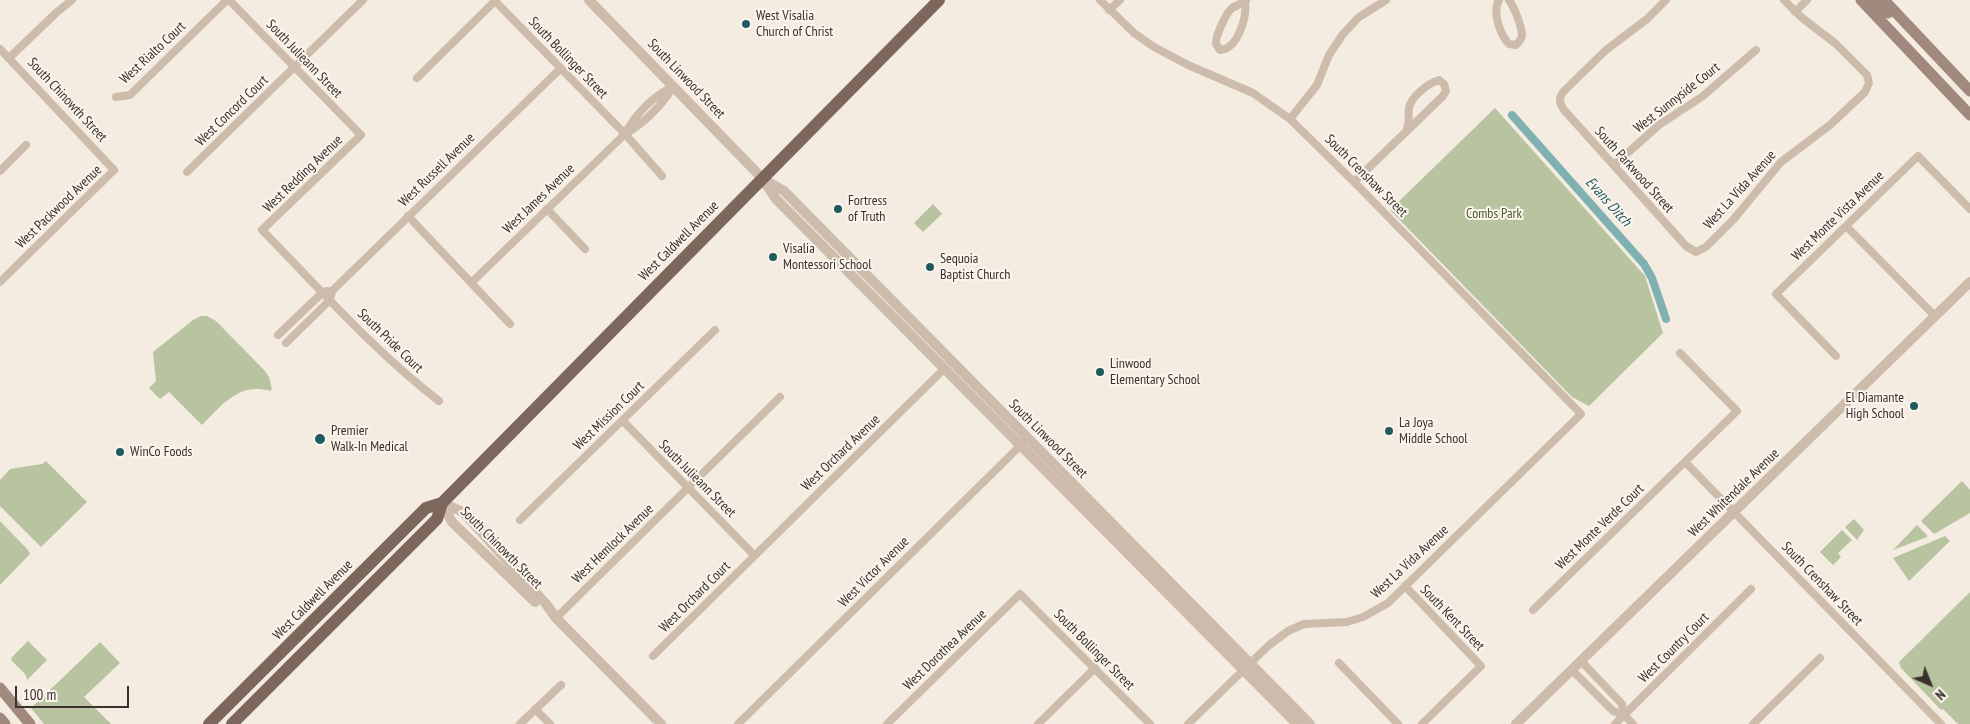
<!DOCTYPE html>
<style>
body{margin:0}
#map{position:relative;width:1970px;height:724px;overflow:hidden;background:#f4ebe1;font-family:"PT Sans Narrow",sans-serif}
canvas{display:block}
.north{position:absolute;left:1905px;top:659px;width:50px;height:50px;-webkit-text-stroke:4px #fbf5ee;paint-order:stroke;rotate:136deg;font-size:14px;font-weight:700;line-height:20px;text-align:center;color:#3b302b}
.north::after{content:'';display:block;margin:auto;width:18px;height:22px;background:#3b302b;clip-path:polygon(50% 0,100% 100%,50% 72%,0 100%)}
.scale{position:absolute;left:15px;top:686px;width:114px;height:22px;box-sizing:border-box;border:2px solid #3b302b;border-top:0;padding-left:6px;font-size:15px;line-height:18px;white-space:nowrap;color:#3b302b;-webkit-text-stroke:4px #fbf5ee;paint-order:stroke}
</style>
<div id="map">
<canvas width="1970" height="724"></canvas>
<div class="north">N</div>
<div class="scale">100 m</div>
</div>
<script>
const c = document.querySelector('canvas').getContext('2d');
c.lineJoin = 'round';
function fill(path, color) {
  c.fillStyle = color;
  c.fill(path, 'evenodd');
}
function strokePath(path, color, width, dash) {
  c.strokeStyle = color;
  c.lineWidth = width;
  c.lineCap = dash ? 'butt' : 'round';
  c.setLineDash(dash || []);
  c.stroke(path);
}
function drawText(font, color, halo, rows, align = 'center') {
  c.font = font + ' "PT Sans Narrow",sans-serif';
  c.lineWidth = 4;
  c.setLineDash([]);
  c.textBaseline = 'middle';
  c.strokeStyle = halo;
  c.fillStyle = color;
  for (const [text, x, y, turn = 0] of rows) {
    c.save();
    c.translate(x, y);
    c.rotate((+turn || 0) * Math.PI / 180);
    c.textAlign = isNaN(turn) ? turn : align;
    if (halo) c.strokeText(text, 0, 0);
    c.fillText(text, 0, 0);
    c.restore();
  }
}
fill(new Path2D(`
 M 1495,108 L 1645,276 L 1663,333 L 1589,406 L 1572,397 L 1390,210 Z
 M 933,204 L 942,214 L 923,232 L 914,223 Z
 M 201,316 L 207,316 L 216,321 L 265,371 L 269,377 L 272,389 L 270,391 C 239,382 222,405 202,425 L 169,392 L 160,399 L 149,388 L 156,381 L 153,352 L 193,320 Z
 M 46,461 L 87,502 L 41,547 L 0,506 L 0,480 L 10,469 L 42,464 Z
 M 1962,481 L 1970,490 L 1970,513 L 1934,534 L 1921,521 Z
 M 1854,519 L 1864,530 L 1857,540 L 1845,527 Z
 M 0,521 L 28,550 L 30,554 L 0,585 Z
 M 1917,525 L 1927,535 L 1927,537 L 1893,550 Z
 M 1842,530 L 1852,540 L 1838,553 L 1841,557 L 1833,565 L 1820,552 Z
 M 1945,536 L 1950,541 L 1909,581 L 1893,558 Z
 M 1970,592 L 1970,724 L 1958,724 L 1943,709 L 1941,710 L 1901,668 L 1899,662 Z
 M 28,641 L 47,660 L 27,680 L 26,675 L 11,660 L 12,657 Z
 M 100,642 L 120,663 L 84,697 L 111,724 L 44,724 L 31,708 Z`), '#b8c4a0');
strokePath(new Path2D(`
 M 1512,115 L 1644,264 L 1652,278 L 1666,319`), '#7fb0b2', 8);
strokePath(new Path2D(`
 M 229,0 L 361,135 L 262,230 C 320,289 374,351 439,401
 M 494,0 L 625,134 L 662,176
 M 1100,0 L 1134,33 L 1154,47 L 1188,65 L 1253,93 L 1290,119 L 1359,187 L 1581,414 L 1388,603 L 1363,617 L 1347,622 L 1304,624 L 1288,631 L 1268,646 L 1188,724
 M 1499,0 C 1492,11 1500,35 1509,44 L 1516,45 C 1519,42 1522,39 1522,35 C 1521,25 1515,8 1509,0
 M 1666,0 L 1647,19 L 1606,50 L 1564,91 C 1558,98 1559,104 1565,111 L 1686,246 L 1696,252 L 1706,247 L 1733,220 L 1781,162 L 1830,125 L 1865,92 L 1869,83 L 1867,75 L 1836,44 L 1801,17 L 1784,0
 M 1245,2 C 1247,17 1238,49 1220,50 L 1216,44 C 1215,37 1226,13 1232,8 C 1237,5 1242,4 1246,0
 M 1109,10 L 1120,0
 M 1795,12 L 1807,0
 M 0,49 L 114,170 L 0,282
 M 9,58 L 57,12 L 72,0
 M 417,78 L 496,0
 M 116,97 L 130,95 L 227,0
 M 1290,119 L 1317,85 L 1329,55 L 1343,34 L 1359,17 L 1386,0
 M 626,132 C 637,113 652,97 672,87
 M 1614,165 L 1659,125 L 1703,96 L 1756,50
 M 0,171 L 26,145
 M 187,172 L 363,0
 M 1354,182 L 1443,96 L 1446,91 L 1444,84 L 1439,80 C 1428,83 1411,97 1409,108 C 1408,115 1410,121 1407,129
 M 547,209 L 585,249
 M 408,216 L 510,324
 M 1846,226 L 1935,316
 M 471,283 L 625,134 C 646,122 661,106 674,86
 M 278,335 L 323,292 L 328,291
 M 286,343 L 330,300 L 332,291 L 561,68
 M 1836,356 L 1776,294 L 1918,156 L 1970,209
 M 623,421 L 754,555
 M 1685,462 L 1941,724
 M 520,520 L 715,330
 M 1405,586 L 1481,666 L 1422,724
 M 1533,610 L 1737,411 L 1680,353
 M 556,618 L 780,397
 M 653,656 L 945,368
 M 1581,661 L 1622,704 L 1624,715
 M 1339,663 L 1398,724
 M 1572,670 L 1613,711 L 1624,715 L 1633,724
 M 535,709 L 550,724
 M 520,724 L 561,685
 M 738,724 L 1024,442
 M 887,724 L 1020,594 L 1150,724
 M 1038,724 L 1095,668
 M 1615,724 L 1751,589
 M 1753,724 L 1820,658`), '#cdbbac', 8);
strokePath(new Path2D(`
 M 589,0 L 762,178 L 776,199 L 1297,724
 M 765,180 L 784,191 L 1310,724
 M 442,503 L 463,512 L 546,604 L 556,618 L 661,724
 M 442,503 L 452,522 L 535,602
 M 1516,724 L 1970,282`), '#cdbbac', 10);
strokePath(new Path2D(`
 M 1861,0 L 1970,115
 M 1873,0 L 1888,13
 M 1884,0 L 1970,91
 M 0,688 L 30,724
 M 0,718 L 5,724`), '#a18a7d', 11);
strokePath(new Path2D(`
 M 209,724 L 426,508 L 442,503
 M 232,724 L 437,519 L 442,503 L 939,0`), '#7d675c', 12);
for (const [x, y, r, color] of [
 [746,24,5,"#1f5a5e"],
 [838,209,5,"#1f5a5e"],
 [773,257,5,"#1f5a5e"],
 [930,267,5,"#1f5a5e"],
 [1100,372,5,"#1f5a5e"],
 [1914,406,5,"#1f5a5e"],
 [1389,431,5,"#1f5a5e"],
 [320,439,6,"#1f5a5e"],
 [120,452,5,"#1f5a5e"]
]) {
  const dot = new Path2D();
  dot.arc(x, y, r, 0, 2 * Math.PI);
  c.fillStyle = color;
  c.fill(dot);
  strokePath(dot, '#fbf5ee', 2);
}
drawText('14px', '#3b302b', '#fbf5ee', [
 ["West Visalia",756,16],
 ["Church of Christ",756,32],
 ["Fortress",848,201],
 ["of Truth",848,217],
 ["Visalia",783,249],
 ["Montessori School",783,265],
 ["Sequoia",940,259],
 ["Baptist Church",940,275],
 ["Linwood",1110,364],
 ["Elementary School",1110,380],
 ["El Diamante",1904,398,"right"],
 ["High School",1904,414,"right"],
 ["La Joya",1399,423],
 ["Middle School",1399,439],
 ["Premier",331,431],
 ["Walk-In Medical",331,447],
 ["WinCo Foods",130,452]
], 'left');
drawText('14px', '#3b302b', '#fbf5ee', [
 ["West Rialto Court",153,53,-43],
 ["South Bollinger Street",568,58,46],
 ["South Julieann Street",304,59,46],
 ["South Linwood Street",686,79,46],
 ["West Sunnyside Court",1677,98,-38],
 ["South Chinowth Street",67,100,47],
 ["West Concord Court",232,111,-44],
 ["West Russell Avenue",437,170,-44],
 ["South Parkwood Street",1634,170,48],
 ["West Redding Avenue",303,174,-44],
 ["South Crenshaw Street",1366,176,45],
 ["West La Vida Avenue",1740,190,-48],
 ["West James Avenue",539,199,-44],
 ["West Packwood Avenue",59,207,-44],
 ["West Monte Vista Avenue",1838,216,-44],
 ["West Caldwell Avenue",679,241,-45],
 ["South Pride Court",390,341,44],
 ["West Mission Court",609,416,-44],
 ["South Linwood Street",1048,439,45],
 ["West Orchard Avenue",841,453,-44],
 ["South Julieann Street",697,479,45],
 ["West Whitendale Avenue",1734,493,-44],
 ["West Monte Verde Court",1600,527,-44],
 ["West Hemlock Avenue",613,544,-44],
 ["South Chinowth Street",501,548,45],
 ["West La Vida Avenue",1410,562,-43],
 ["West Victor Avenue",874,572,-45],
 ["South Crenshaw Street",1822,584,46],
 ["West Orchard Court",695,597,-45],
 ["West Caldwell Avenue",313,600,-45],
 ["South Kent Street",1452,618,46],
 ["West Country Court",1674,648,-45],
 ["West Dorothea Avenue",945,650,-44],
 ["South Bollinger Street",1094,650,45]
]);
drawText('14px', '#4a5a2e', '#fbf5ee', [
 ["Combs Park",1494,214]
]);
drawText('italic 15px', '#1f5a5e', '#fbf5ee', [
 ["Evans Ditch",1608,202,48]
]);
</script>
